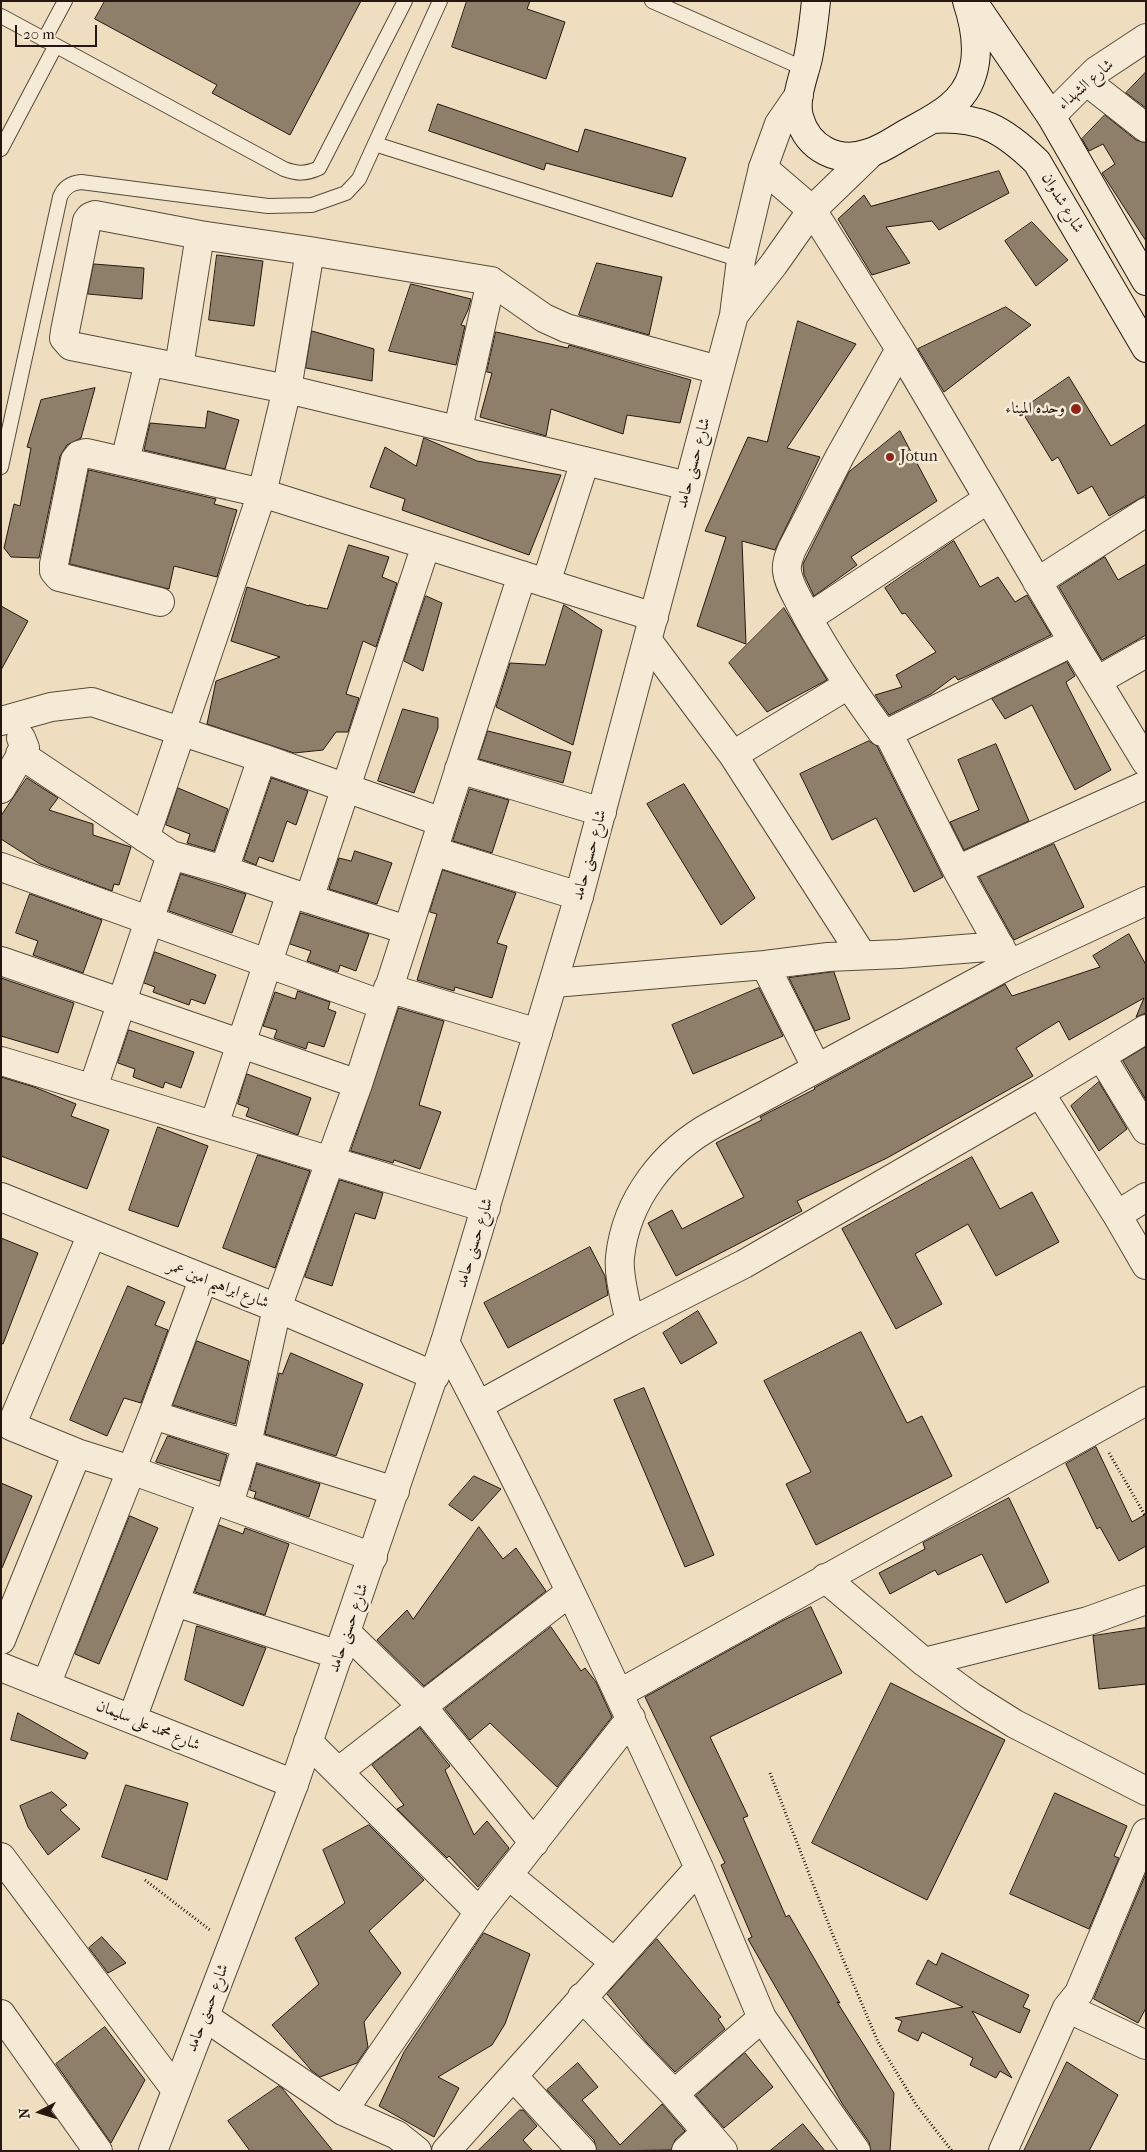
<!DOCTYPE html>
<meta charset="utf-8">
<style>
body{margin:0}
#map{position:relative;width:1147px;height:2152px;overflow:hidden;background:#eedebf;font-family:"IM FELL French Canon",serif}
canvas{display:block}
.frame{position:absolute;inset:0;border:2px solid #261810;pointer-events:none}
.north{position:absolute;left:15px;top:2087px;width:50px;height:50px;-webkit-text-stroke:4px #f4ead5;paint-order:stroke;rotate:265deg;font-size:14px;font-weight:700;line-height:20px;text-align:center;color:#261810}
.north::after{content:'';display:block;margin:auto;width:18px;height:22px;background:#261810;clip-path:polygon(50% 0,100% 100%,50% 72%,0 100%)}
.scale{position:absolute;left:15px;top:25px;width:82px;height:22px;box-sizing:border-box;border:2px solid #261810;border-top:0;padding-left:6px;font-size:15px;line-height:18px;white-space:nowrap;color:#261810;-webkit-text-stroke:4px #f4ead5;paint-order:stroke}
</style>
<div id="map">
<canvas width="1147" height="2152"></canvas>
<div class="frame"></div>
<div class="north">N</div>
<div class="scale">20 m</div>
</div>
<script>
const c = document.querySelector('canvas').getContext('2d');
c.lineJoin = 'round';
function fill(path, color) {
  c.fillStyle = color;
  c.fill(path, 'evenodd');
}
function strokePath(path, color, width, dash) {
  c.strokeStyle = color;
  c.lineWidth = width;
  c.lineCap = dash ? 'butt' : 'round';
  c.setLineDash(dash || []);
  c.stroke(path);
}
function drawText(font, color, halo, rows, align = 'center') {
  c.font = font + ' "IM FELL French Canon",Amiri,serif';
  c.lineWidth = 5;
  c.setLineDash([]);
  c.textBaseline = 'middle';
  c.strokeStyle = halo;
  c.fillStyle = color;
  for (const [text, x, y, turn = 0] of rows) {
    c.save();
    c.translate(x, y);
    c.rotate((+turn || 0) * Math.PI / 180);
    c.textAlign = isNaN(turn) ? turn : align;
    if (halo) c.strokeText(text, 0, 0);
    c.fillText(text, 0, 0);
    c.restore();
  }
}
const building = new Path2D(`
 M 105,1 L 361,1 L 290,135 L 212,93 L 217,85 L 95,19 Z
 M 467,1 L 530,1 L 527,9 L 565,22 L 546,79 L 452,47 Z
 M 1146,72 L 1146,108 L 1126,93 Z
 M 438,104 L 578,152 L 585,129 L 686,158 L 672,197 L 546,163 L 544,170 L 429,131 Z
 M 1105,115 L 1136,140 L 1146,143 L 1146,241 L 1102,173 L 1115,164 L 1103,144 L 1089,151 L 1082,139 Z
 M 999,171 L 1009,193 L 939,230 L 932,221 L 886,227 L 910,263 L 872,275 L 838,219 L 864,195 L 871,206 Z
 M 1032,222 L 1068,260 L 1036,286 L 1005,241 Z
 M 217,255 L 263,261 L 254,326 L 209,320 Z
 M 597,263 L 662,277 L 649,335 L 579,315 Z
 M 94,264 L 144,268 L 142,299 L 88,294 Z
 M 411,284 L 471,299 L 468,310 L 461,325 L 465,326 L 456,365 L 389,351 Z
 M 1006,307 L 1031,325 L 944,392 L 918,349 Z
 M 798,321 L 856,344 L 787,448 L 820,457 L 775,550 L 742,541 L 746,644 L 697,626 L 726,537 L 705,531 L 748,437 L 767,442 Z
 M 312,331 L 374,349 L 372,381 L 306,368 Z
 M 496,332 L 568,348 L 569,345 L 691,380 L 680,423 L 627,415 L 623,434 L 551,409 L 546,436 L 480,417 L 492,373 L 487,372 Z
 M 1069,377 L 1111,446 L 1146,424 L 1146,495 L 1109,516 L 1092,486 L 1078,494 L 1058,457 L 1052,461 L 1021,410 Z
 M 95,388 L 81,438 L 67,445 L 60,456 L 39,558 L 11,557 L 4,548 L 14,504 L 20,506 L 31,448 L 27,447 L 41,400 Z
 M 208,411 L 239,420 L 225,469 L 144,450 L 150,423 L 205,428 Z
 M 900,431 L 937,501 L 851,557 L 857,565 L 814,596 L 804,575 L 803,564 L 849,472 Z
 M 424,438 L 477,461 L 561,475 L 529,555 L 402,510 L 405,499 L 370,487 L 385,447 L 416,466 Z
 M 89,470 L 216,499 L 214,504 L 237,510 L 217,577 L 174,566 L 169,589 L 70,564 Z
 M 954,541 L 980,587 L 998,577 L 1015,602 L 1027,595 L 1051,635 L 974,673 L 958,680 L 955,676 L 931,694 L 889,715 L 875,695 L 902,687 L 896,675 L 936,652 L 905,613 L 902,614 L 885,588 Z
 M 349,545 L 389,557 L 382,577 L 397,583 L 376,647 L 363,641 L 346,694 L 359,698 L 348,732 L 336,732 L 323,750 L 294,753 L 207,724 L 216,681 L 280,657 L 231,641 L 247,587 L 309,606 L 309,605 L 327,609 Z
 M 1105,557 L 1118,580 L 1146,564 L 1146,635 L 1102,660 L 1059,587 Z
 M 426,596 L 442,603 L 423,671 L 404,661 Z
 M 564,605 L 602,630 L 573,745 L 496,707 L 510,663 L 545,665 Z
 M 1,606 L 28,621 L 1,670 Z
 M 784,608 L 827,680 L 767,712 L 729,663 Z
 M 1067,662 L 1075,676 L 1066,682 L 1068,687 L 1111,770 L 1075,790 L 1032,705 L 1005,719 L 992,699 Z
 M 403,709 L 438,718 L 438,728 L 414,793 L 378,781 Z
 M 488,731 L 571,752 L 563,783 L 479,759 Z
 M 869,741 L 877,746 L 943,877 L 914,892 L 876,818 L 832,840 L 800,774 Z
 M 996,744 L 1029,821 L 964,850 L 950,822 L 979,810 L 958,760 Z
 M 27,778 L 58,798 L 49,810 L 93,824 L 93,835 L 131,847 L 119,885 L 114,884 L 112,891 L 40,864 L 1,839 L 1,816 Z
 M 272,778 L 308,791 L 296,825 L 287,821 L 273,862 L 259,857 L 256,865 L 244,860 Z
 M 684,784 L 755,898 L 721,925 L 647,804 Z
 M 178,788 L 228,809 L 214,851 L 187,843 L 190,834 L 166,825 Z
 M 470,789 L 509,800 L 492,853 L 453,841 Z
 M 1054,844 L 1084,907 L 1014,940 L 979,877 Z
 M 355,851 L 392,863 L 377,904 L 329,889 L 339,858 L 351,861 Z
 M 443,870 L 516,893 L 497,943 L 507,946 L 492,998 L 455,987 L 454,991 L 417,980 L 437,914 L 430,912 Z
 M 181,874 L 246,894 L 232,933 L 169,911 Z
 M 30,894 L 102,920 L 83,973 L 33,955 L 38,941 L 16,933 Z
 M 301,913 L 369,934 L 356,971 L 340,965 L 338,972 L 307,961 L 311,951 L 290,944 Z
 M 1129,934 L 1146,965 L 1146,1013 L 1136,1017 L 1144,998 L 1069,1040 L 1059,1021 L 1016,1048 L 1033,1076 L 887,1158 L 797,1201 L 802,1211 L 676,1276 L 648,1223 L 672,1210 L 682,1229 L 744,1197 L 716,1143 L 762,1120 L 760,1117 L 815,1089 L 814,1088 L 1005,984 L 1012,996 L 1100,967 L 1093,956 Z
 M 155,952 L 216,975 L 205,1004 L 191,999 L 189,1005 L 153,992 L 155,987 L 144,983 Z
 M 834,972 L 850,1019 L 815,1031 L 789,978 Z
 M 1,978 L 74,1003 L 58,1053 L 1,1036 Z
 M 759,988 L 783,1036 L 693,1074 L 672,1025 Z
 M 298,991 L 330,1002 L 328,1009 L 336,1012 L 324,1047 L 308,1042 L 306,1049 L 274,1038 L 277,1030 L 263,1026 L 275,992 L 295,999 Z
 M 399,1008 L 444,1021 L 419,1105 L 441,1112 L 420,1169 L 394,1160 L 393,1163 L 351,1151 Z
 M 129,1030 L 194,1052 L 181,1088 L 165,1082 L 163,1088 L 133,1077 L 135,1069 L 118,1063 Z
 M 1146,1047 L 1146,1100 L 1123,1061 Z
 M 247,1074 L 311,1098 L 298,1135 L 246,1116 L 249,1108 L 238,1104 Z
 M 1,1077 L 34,1087 L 76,1104 L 71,1116 L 109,1130 L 87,1189 L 1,1156 Z
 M 1099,1082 L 1127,1129 L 1099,1151 L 1071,1106 Z
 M 158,1127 L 208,1146 L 178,1227 L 129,1210 Z
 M 258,1155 L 310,1171 L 275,1268 L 223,1248 Z
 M 972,1157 L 1000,1209 L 1032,1192 L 1059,1242 L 996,1276 L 968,1224 L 915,1254 L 942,1304 L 896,1329 L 842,1229 Z
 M 340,1180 L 383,1193 L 375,1219 L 355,1213 L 332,1286 L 305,1277 Z
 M 1,1238 L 38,1253 L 3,1344 L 1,1343 Z
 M 590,1247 L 605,1276 L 608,1295 L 508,1348 L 484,1303 Z
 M 128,1286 L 165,1302 L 155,1325 L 168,1330 L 141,1403 L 124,1398 L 107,1436 L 70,1420 Z
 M 698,1311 L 717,1343 L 681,1364 L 663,1333 Z
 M 861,1332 L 907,1423 L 922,1416 L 952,1476 L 816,1545 L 786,1484 L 811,1472 L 764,1381 Z
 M 197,1341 L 249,1361 L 235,1424 L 173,1405 Z
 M 291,1353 L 363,1384 L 336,1456 L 265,1434 L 279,1373 L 282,1374 Z
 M 644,1388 L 714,1555 L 685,1567 L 614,1400 Z
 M 168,1436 L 227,1455 L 220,1481 L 156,1462 Z
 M 1096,1447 L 1132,1522 L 1146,1514 L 1146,1546 L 1119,1561 L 1100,1527 L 1097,1529 L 1066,1464 Z
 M 257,1464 L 320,1484 L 309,1517 L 254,1498 L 256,1492 L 250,1490 Z
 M 474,1476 L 501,1489 L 472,1521 L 449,1505 Z
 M 1,1483 L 32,1496 L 2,1568 L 1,1568 Z
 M 1009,1498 L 1049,1582 L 1006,1603 L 982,1554 L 938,1575 L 935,1570 L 890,1594 L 879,1573 L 925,1549 L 923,1543 Z
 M 130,1516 L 158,1528 L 99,1664 L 75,1654 Z
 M 219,1525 L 243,1534 L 245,1528 L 289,1544 L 265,1615 L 195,1592 Z
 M 479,1527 L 503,1559 L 516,1548 L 546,1591 L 424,1686 L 377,1640 L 407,1610 L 413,1619 Z
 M 811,1607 L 842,1673 L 710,1737 L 748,1816 L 743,1818 L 786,1917 L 789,1915 L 840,2003 L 837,2002 L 894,2093 L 890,2151 L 871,2151 L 869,2142 L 843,2105 L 748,1939 L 752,1937 L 721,1865 L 725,1863 L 645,1697 L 780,1622 Z
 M 197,1626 L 266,1648 L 243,1706 L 185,1680 Z
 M 551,1627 L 581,1671 L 585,1668 L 596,1682 L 612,1717 L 557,1787 L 490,1723 L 470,1740 L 445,1709 Z
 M 1146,1628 L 1146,1684 L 1099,1689 L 1093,1636 Z
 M 891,1683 L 1005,1740 L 927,1900 L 812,1843 Z
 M 18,1713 L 88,1753 L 85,1759 L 11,1740 Z
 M 420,1728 L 450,1766 L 445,1770 L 474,1835 L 487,1821 L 509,1848 L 478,1887 L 449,1856 L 447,1858 L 397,1809 L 404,1805 L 372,1765 Z
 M 126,1785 L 188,1803 L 167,1880 L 102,1857 Z
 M 52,1792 L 67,1805 L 60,1810 L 80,1829 L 48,1855 L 28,1827 L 20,1806 Z
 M 1055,1793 L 1127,1826 L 1114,1856 L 1119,1858 L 1089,1929 L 1010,1894 Z
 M 369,1825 L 424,1880 L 369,1931 L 401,1973 L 364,2022 L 368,2047 L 357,2063 L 320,2077 L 311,2070 L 272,2025 L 319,1984 L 295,1938 L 345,1903 L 323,1850 Z
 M 1146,1874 L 1146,2008 L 1138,2023 L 1094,1999 Z
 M 484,1933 L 530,1954 L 505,2024 L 492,2045 L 438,2077 L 459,2088 L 434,2137 L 379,2106 L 404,2052 Z
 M 102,1937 L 126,1963 L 108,1973 L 89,1948 Z
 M 657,1939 L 721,2017 L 718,2019 L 725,2029 L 675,2072 L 647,2043 L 607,1994 Z
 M 942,1953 L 1029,1995 L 1023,2007 L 1030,2010 L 1020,2033 L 972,2011 L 1012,2078 L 1000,2071 L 996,2078 L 970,2065 L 973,2058 L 922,2032 L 918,2041 L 898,2031 L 902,2021 L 895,2018 L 963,2007 L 916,1984 L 928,1960 L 936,1965 Z
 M 105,2027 L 145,2080 L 111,2143 L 56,2064 Z
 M 745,2053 L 773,2087 L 724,2128 L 696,2096 Z
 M 1067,2062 L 1118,2095 L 1089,2151 L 1024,2151 Z
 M 578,2063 L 598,2087 L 582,2100 L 620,2145 L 662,2104 L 685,2131 L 675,2140 L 671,2150 L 597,2151 L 594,2140 L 547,2090 Z
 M 279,2086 L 282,2088 L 333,2151 L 250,2151 L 228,2121 Z
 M 520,2110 L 523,2110 L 537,2126 L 523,2140 L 533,2151 L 478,2151 Z
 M 803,2124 L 825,2151 L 770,2151 Z`);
fill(building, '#8e7f6b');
strokePath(building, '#261810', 1);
const service = new Path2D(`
 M 652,1 L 805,69
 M 1,16 L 284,169 C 297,174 306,174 319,168 L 405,1
 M 44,40 L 65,1
 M 375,144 L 741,260
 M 1,149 L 55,47
 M 1,467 L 60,197 C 64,187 71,183 81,182 L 268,206 L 312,205 L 346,193 L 359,179 L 440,1`);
const minor = new Path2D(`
 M 1086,81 L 1146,128
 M 763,168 L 812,210 L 900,349 L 1073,642 L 1146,762
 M 900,349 L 840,456 L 792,549 C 789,556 786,563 787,571 C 788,582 795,593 800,603 C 823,649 852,691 882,732 L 888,733 L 1073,642
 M 179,367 L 200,235
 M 458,429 L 491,281
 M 125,461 L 149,362
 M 688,486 L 287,389 L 71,346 L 64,338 L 65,331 L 87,221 L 90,217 L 95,215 L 200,235 L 310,251 L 491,281 L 544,318 L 566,328 L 718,370
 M 1037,582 L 1146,512
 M 546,583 L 585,461
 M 160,602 L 59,577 L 54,571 L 54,564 L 75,460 L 79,455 L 86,453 L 262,493 L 654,617
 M 808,618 L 988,499
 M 648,641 L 733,755 L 862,955
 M 1097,681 L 1146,653
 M 1,721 L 51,707 L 92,702 L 262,758 L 442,822
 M 888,733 L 957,870 L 1008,961
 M 20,754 L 171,855 L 224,870 L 291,893 L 407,930
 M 733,755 L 848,685
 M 459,769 L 602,812
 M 1,789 L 25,748 L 21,738
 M 145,838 L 262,493 L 287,389 L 310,251
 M 433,851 L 579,896
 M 1,867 L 383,1005
 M 224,870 L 262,758
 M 957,870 L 1146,785
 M 309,899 L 426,545
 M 1,961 L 358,1084
 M 765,965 L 816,1067
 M 554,983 L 765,965 L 828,957 L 899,954 L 1000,946
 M 388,988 L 538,1033
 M 1101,1056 L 1146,1130
 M 1,1061 L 486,1208
 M 93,1088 L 171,855
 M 1040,1093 L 1146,1029
 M 214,1125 L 291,893
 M 1,1197 L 277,1308 L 435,1376
 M 1117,1215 L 1146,1197
 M 630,1322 C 626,1303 618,1276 620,1257 C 626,1200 664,1151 714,1124 L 1010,964 L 1146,901
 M 445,1342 C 536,1514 618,1691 699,1868
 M 479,1405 L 630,1322 L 744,1264 L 1040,1093 L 1117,1215 L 1146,1265
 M 153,1415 L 395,1491
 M 77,1453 L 131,1470 L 373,1557
 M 229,1504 L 247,1444 L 277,1308 L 358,1084 L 522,575
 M 825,1578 L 924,1662 L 1088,1621 L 1146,1600
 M 175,1602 L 339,1655
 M 347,1633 L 422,1706 L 534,1843
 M 1,1640 L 77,1453 L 11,1426 L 92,1234
 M 924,1662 L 972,1697 L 1015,1724 L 1146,1791
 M 1,1667 L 294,1784
 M 46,1685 L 153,1415 L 203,1280
 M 620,1693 L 1146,1401
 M 132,1719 L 212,1499
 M 308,1742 L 479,1912
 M 339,1771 L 570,1592
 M 1,1857 L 176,2090
 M 508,1875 L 614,1962
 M 582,1997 L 674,2094
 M 1067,2008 L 1146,2045
 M 1,2014 L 98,2151
 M 205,2017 L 343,2111 L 397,2135 L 417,2151
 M 762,2018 L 856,2151
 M 513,2076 L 582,2151
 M 343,2111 L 479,1912 L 631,1718
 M 446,2151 L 699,1868 L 762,2018 L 674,2094 L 723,2151
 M 686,2151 L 706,2132
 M 1003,2151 L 1067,2008 L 1079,1993 L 1146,1833`);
const tertiary = new Path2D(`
 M 1051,116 L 1096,71 L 1146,38
 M 734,315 L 774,264 L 812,210 L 871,153
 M 153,2151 L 294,1784 L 445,1342 L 579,896 L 734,315 L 741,260 L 763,168 L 779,124 L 799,95`);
const secondary = new Path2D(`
 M 816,1 C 814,20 812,39 808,58 C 804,76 794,98 799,117 C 808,149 838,164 869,153 C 883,149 896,139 909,132 C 934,118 963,105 972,75 C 980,51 975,25 967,1
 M 973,2 L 1051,116 L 1146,281
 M 932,119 C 980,116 1003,129 1037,162 L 1146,348`);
strokePath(service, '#584a3c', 16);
strokePath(minor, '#584a3c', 30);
strokePath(tertiary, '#584a3c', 30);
strokePath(secondary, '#261810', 30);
strokePath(new Path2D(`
 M 1109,1453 L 1146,1517
 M 770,1773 L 832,1933 L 878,2042 L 917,2106 L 952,2151
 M 145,1880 L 210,1930`), '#261810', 3, [1, 2.5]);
strokePath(service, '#f4ead5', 14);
strokePath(minor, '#f4ead5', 28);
strokePath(tertiary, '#f4ead5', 28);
strokePath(secondary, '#f4ead5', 28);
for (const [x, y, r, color] of [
 [1076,409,6,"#8f2418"],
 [890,457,5,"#8f2418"]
]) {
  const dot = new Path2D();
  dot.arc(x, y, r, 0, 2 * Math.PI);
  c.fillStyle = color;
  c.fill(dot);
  strokePath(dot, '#f4ead5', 2);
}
drawText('16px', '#261810', '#f4ead5', [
 ["شارع الشهداء",1086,85,-41],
 ["شارع شدوان",1062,203,59],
 ["شارع حسنى حامد",694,463,-75],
 ["شارع حسنى حامد",590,855,-75],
 ["شارع حسنى حامد",475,1243,-73],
 ["شارع ابراهيم امين عمر",218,1285,21],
 ["شارع حسنى حامد",349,1628,-71],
 ["شارع محمد على سليمان",148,1726,22],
 ["شارع حسنى حامد",208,2008,-69]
]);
drawText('16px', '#261810', '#f4ead5', [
 ["وحده الميناء",1065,409],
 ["Jotun",900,457,"left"]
], 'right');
</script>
